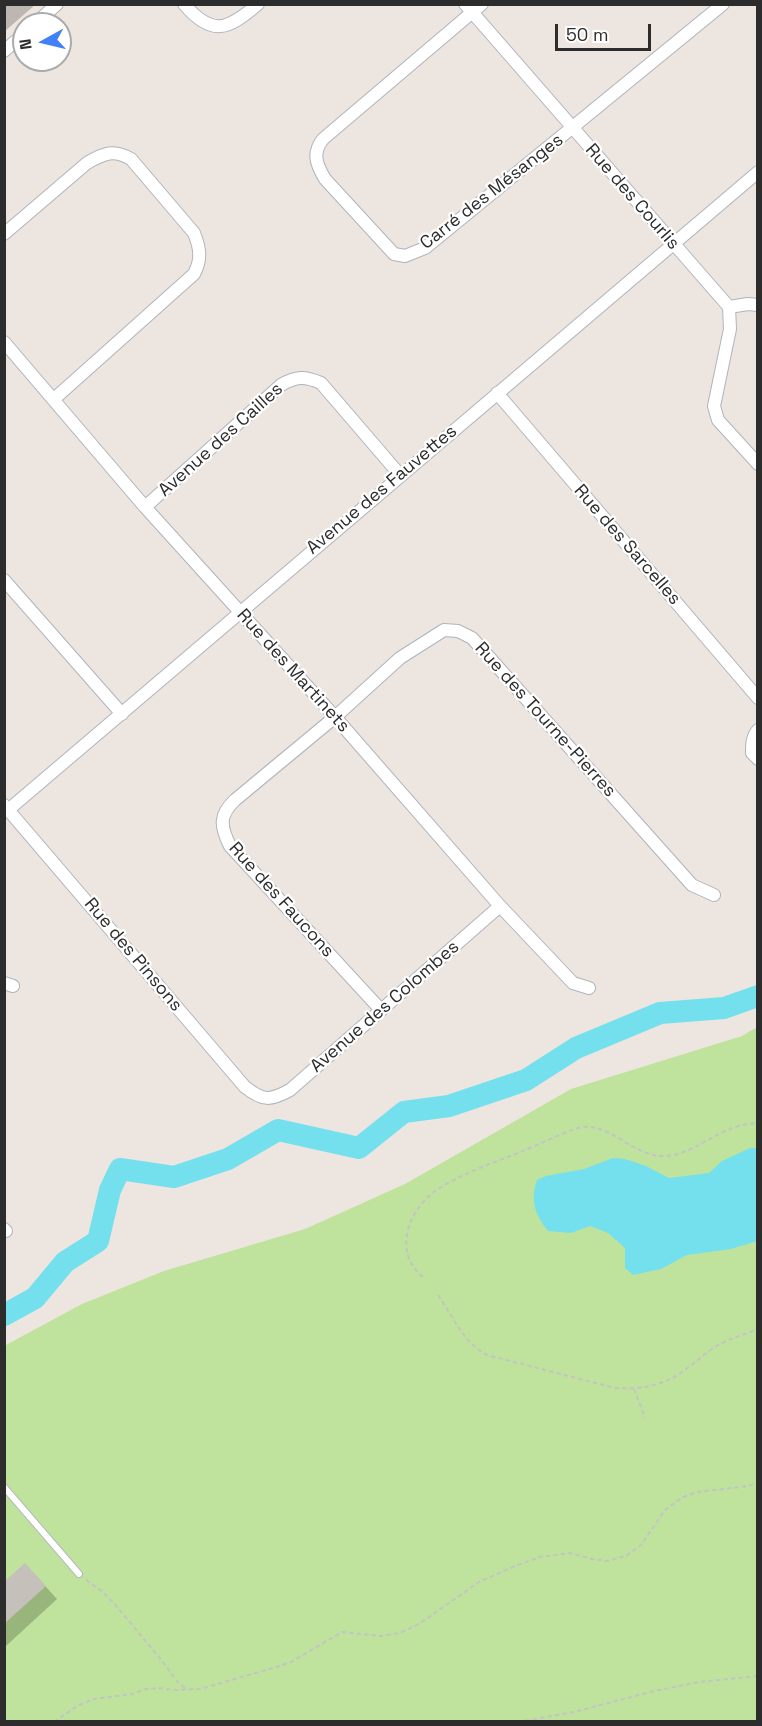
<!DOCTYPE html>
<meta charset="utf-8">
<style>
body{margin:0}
#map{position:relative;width:762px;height:1726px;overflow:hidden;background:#ede5df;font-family:"Space Grotesk",sans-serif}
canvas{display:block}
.frame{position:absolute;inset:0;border:6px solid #2c2c2c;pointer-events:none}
.north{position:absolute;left:12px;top:12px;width:60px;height:60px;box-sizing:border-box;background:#fff;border:2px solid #ababab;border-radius:50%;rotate:262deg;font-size:16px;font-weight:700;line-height:24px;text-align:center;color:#2c2c2c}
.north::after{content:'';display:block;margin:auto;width:21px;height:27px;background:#4280f7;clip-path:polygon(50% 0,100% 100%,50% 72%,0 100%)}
.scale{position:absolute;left:555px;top:24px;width:96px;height:27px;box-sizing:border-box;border:3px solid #2c2c2c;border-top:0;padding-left:8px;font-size:18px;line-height:21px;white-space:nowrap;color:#2c2c2c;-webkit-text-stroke:4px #fff;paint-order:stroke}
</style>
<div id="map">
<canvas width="762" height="1726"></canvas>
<div class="frame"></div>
<div class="north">N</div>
<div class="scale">50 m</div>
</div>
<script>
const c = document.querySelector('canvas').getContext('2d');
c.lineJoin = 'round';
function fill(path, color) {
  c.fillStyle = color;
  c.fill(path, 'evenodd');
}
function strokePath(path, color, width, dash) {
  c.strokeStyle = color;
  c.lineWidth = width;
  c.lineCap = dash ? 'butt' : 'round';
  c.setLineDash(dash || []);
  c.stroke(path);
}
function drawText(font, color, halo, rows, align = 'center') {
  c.font = font + ' "Space Grotesk",sans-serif';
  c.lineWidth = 4.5;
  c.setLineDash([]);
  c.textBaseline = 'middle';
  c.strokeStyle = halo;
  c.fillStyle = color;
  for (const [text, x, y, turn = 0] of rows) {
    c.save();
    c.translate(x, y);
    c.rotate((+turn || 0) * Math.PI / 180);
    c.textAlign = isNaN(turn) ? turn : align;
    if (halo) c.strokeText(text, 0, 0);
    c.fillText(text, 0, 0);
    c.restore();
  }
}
fill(new Path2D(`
 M 757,1027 L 757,1721 L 5,1721 L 4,1346 L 82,1304 L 164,1271 L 305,1229 L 405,1184 L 571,1089 L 742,1036 Z`), '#bfe39c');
fill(new Path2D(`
 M 750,1148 L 757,1148 L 757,1241 L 731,1249 L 687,1255 L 661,1269 L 633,1275 L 625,1268 L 625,1248 L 608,1233 L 590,1226 L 571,1233 L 548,1231 C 535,1215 530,1200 537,1180 L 546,1176 L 584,1169 L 613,1158 L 625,1159 L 646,1166 L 669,1178 L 709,1173 L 722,1161 Z`), '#74e0ed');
fill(new Path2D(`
 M 4,4 L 36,4 L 4,32 Z
 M 37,1577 L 57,1599 L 6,1646 L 4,1644 L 4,1584 Z`), '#0003');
strokePath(new Path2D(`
 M 4,1315 L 35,1298 L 65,1262 L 98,1241 L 110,1190 L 120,1169 L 174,1177 L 228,1159 L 278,1130 L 359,1148 L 404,1112 L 449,1106 L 526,1080 L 576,1048 L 660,1013 L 724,1008 L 758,996`), '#74e0ed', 22);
fill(new Path2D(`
 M 25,1563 L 46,1586 L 4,1624 L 4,1582 Z`), '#c6c0ba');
const lane = new Path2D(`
 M 4,1487 L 79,1574`);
const street = new Path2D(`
 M 184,4 C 212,37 228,30 258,4
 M 465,4 L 729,307
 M 482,4 L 323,139 C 312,153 316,164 325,179 L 394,254 L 405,256 L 425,248 L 723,4
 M 35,24 L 57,4
 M 4,51 L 24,34
 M 4,234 L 87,163 C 104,153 114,149 131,159 L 194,233 C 200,248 202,259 194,274 L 54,399
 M 729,307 L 730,329 L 714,406 L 718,420 L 758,464
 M 729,307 L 748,304 L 758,305
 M 4,342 L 145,507 L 335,717 L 500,906 L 573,983 L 589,988
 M 497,393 L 758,698
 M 145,507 L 281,385 C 296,376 305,376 321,383 L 400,475
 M 4,580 L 122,714
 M 758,730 C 752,737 752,744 752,753 L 758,759
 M 4,805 L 245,1087 C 263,1101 270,1101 290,1090 L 500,906
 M 8,810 L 758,172
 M 4,983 L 13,986
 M 381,1010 L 230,846 C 220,826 219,815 235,800 L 335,717 L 400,658 L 444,630 L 458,631 L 472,638 L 692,885 L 714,895
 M 4,1229 L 6,1231`);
strokePath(lane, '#afb4bc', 8);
strokePath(street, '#afb4bc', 14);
strokePath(new Path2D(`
 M 423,1277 C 392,1252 408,1209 438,1189 C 466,1171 500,1161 530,1148 C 547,1141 564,1132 581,1127 C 611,1123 633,1156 662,1156 C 686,1157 709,1137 730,1129 C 739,1125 748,1124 758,1123
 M 438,1295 C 455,1319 461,1340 487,1355 L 615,1388 C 641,1390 665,1385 685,1370 C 695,1363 704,1354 715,1347 C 728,1339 743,1335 758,1329
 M 634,1389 L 645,1418
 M 86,1580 L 103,1592 L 118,1608 L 163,1662 L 176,1680 L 187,1690
 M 54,1722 L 77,1706 L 94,1699 L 132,1694 L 145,1689 L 158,1688 L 176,1690 L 200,1689 L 273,1668 L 291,1662 L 342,1632 L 380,1636 L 400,1633 L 419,1624 L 479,1582 L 515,1566 L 540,1557 L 570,1553 L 592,1559 L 607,1561 L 626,1556 L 641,1545 L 665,1510 L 683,1497 L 697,1492 L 749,1486 L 758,1482
 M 518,1722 L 574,1712 L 650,1692 L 699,1682 L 758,1676`), '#c4c4c4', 2, [4.5, 3]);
strokePath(lane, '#fff', 6);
strokePath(street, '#fff', 12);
drawText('18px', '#2c2c2c', '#fff', [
 ["Carré des Mésanges",492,192,-38],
 ["Rue des Courlis",632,197,49],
 ["Avenue des Cailles",221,440,-42],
 ["Avenue des Fauvettes",382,490,-40],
 ["Rue des Sarcelles",627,545,49],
 ["Rue des Martinets",293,671,48],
 ["Rue des Tourne-Pierres",545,720,48],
 ["Rue des Faucons",281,900,48],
 ["Rue des Pinsons",133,955,50],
 ["Avenue des Colombes",385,1007,-41]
]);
</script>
